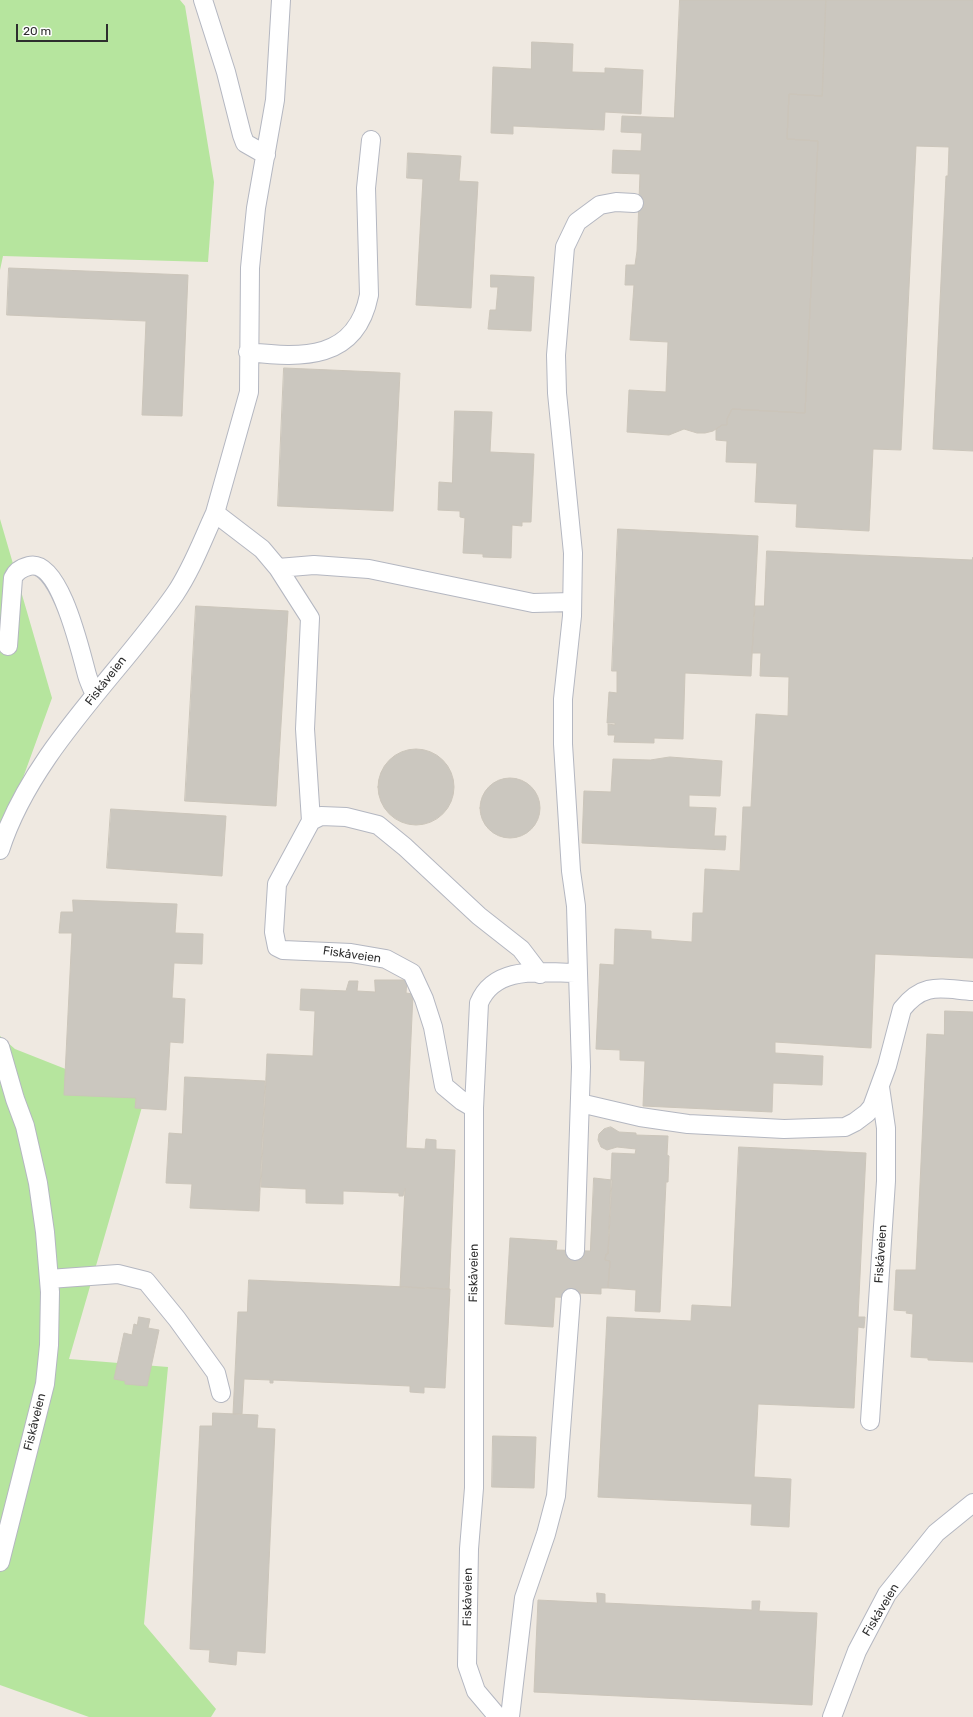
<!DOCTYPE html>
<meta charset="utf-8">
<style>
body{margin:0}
#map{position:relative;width:973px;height:1717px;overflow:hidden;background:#efe9e1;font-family:Rubik,sans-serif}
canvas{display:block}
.scale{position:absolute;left:16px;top:24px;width:92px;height:18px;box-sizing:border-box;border:2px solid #2e2e2e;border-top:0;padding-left:5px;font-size:12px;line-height:14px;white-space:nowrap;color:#2e2e2e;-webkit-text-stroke:3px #fff;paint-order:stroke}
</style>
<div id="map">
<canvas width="973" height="1717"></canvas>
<div class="scale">20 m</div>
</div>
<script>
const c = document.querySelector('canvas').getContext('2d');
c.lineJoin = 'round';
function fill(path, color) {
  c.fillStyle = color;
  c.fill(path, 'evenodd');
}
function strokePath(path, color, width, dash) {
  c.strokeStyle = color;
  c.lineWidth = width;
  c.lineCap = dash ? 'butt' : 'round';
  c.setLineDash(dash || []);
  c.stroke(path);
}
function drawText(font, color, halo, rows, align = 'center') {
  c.font = font + ' Rubik,sans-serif';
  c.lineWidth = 3.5;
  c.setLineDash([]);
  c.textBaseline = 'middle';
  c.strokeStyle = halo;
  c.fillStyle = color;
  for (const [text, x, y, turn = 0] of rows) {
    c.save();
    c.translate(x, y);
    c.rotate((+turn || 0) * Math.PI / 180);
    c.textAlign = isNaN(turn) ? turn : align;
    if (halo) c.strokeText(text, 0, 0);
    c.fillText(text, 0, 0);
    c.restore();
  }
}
fill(new Path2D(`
 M 0,0 L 180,0 L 185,6 L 214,182 L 208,262 L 3,256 L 0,270 Z
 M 0,519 L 52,698 L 0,841 Z
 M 0,1036 L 15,1049 L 144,1100 L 69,1359 L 168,1367 L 144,1624 L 216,1709 L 211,1717 L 89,1717 L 0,1685 Z`), '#b6e59e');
const building = new Path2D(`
 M 680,0 L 826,0 L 822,96 L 789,94 L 787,139 L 818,141 L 805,413 L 732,409 L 727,419 L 727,425 L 722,425 L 713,431 L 705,433 L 697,433 L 684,429 L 669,435 L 627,432 L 629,390 L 666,392 L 668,342 L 630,340 L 634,285 L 625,285 L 626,265 L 635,265 L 637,251 L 640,174 L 612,173 L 613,150 L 641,151 L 642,133 L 621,132 L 622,116 L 674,118 Z
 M 826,0 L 973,0 L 973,451 L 933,449 L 946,176 L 948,176 L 949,147 L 916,146 L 901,450 L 873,449 L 869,531 L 796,527 L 797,504 L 755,502 L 757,463 L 726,462 L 727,441 L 716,440 L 716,429 L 722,425 L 727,425 L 727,419 L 732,409 L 805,413 L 818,141 L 787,139 L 789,94 L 822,96 Z
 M 532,42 L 573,44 L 572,72 L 605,73 L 605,68 L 643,70 L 641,114 L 605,112 L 604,130 L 513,126 L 513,134 L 491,133 L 493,67 L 531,69 Z
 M 408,153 L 461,156 L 459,181 L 478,182 L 471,308 L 416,305 L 423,179 L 407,178 Z
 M 9,268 L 188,275 L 182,416 L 142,415 L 146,321 L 7,315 Z
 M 491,275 L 534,277 L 531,331 L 488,329 L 490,310 L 496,310 L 498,287 L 491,287 Z
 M 284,368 L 400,373 L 393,511 L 278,506 Z
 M 455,411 L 492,412 L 490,452 L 534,454 L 531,522 L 522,522 L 522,526 L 512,525 L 511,558 L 483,557 L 483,554 L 463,553 L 465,518 L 460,517 L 460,511 L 438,510 L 439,482 L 452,483 Z
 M 618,529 L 758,536 L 751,676 L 685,673 L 683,739 L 654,738 L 654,743 L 614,742 L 615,735 L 608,735 L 608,724 L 615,725 L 615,723 L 607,723 L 609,692 L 617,693 L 617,671 L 612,671 Z
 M 767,551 L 972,560 L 973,557 L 973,958 L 875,954 L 871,1048 L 775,1042 L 775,1053 L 823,1056 L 822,1085 L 773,1083 L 772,1112 L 643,1106 L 645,1061 L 620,1060 L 620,1050 L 596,1049 L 600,964 L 614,965 L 615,929 L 651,931 L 651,939 L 692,942 L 693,913 L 703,913 L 705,869 L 740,871 L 743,807 L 751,807 L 756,714 L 788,716 L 789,677 L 760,676 L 761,653 L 752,653 L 755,606 L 764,606 Z
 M 196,606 L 288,611 L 276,806 L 185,801 Z
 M378 787a38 38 0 1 1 76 0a38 38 0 1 1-76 0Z
 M 670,757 L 722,761 L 720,796 L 689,795 L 689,807 L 716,808 L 714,836 L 726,836 L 725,850 L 582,843 L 584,791 L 611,792 L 613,759 L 650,760 Z
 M480 808a30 30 0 1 1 60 0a30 30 0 1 1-60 0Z
 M 111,809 L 226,816 L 222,876 L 107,868 Z
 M 73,900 L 177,904 L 175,933 L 203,934 L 202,964 L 174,963 L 172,998 L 185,999 L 183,1043 L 170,1042 L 166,1110 L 135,1108 L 136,1098 L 64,1095 L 72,933 L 59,933 L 61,912 L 73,912 Z
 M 375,980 L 407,980 L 406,993 L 413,994 L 406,1148 L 425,1149 L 426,1139 L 436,1140 L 436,1149 L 455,1150 L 449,1289 L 400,1287 L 405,1188 L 403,1196 L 399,1196 L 399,1193 L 343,1191 L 343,1204 L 306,1203 L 306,1189 L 261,1187 L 267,1054 L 313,1056 L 315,1011 L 300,1010 L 301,989 L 346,991 L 349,981 L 358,981 L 357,991 L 375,992 Z
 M 945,1011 L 973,1012 L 973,1362 L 928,1360 L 928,1358 L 911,1357 L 913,1314 L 906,1313 L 907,1311 L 894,1310 L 896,1270 L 916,1270 L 927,1034 L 944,1035 Z
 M 185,1077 L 265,1081 L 259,1211 L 190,1208 L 192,1184 L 166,1183 L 169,1133 L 182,1134 Z
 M 611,1127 L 619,1132 L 636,1133 L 636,1135 L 668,1136 L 667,1155 L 669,1156 L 668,1182 L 666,1182 L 660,1312 L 635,1311 L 636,1290 L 608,1288 L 610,1261 L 605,1260 L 606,1254 L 608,1254 L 612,1153 L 635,1154 L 636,1149 L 617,1147 L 607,1150 L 601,1147 L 598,1140 L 599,1134 L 604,1129 Z
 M 739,1147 L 866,1153 L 858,1317 L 865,1317 L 864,1328 L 858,1327 L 854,1408 L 758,1404 L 754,1477 L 791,1479 L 789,1527 L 751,1525 L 752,1504 L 598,1497 L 607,1317 L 691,1321 L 692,1305 L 731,1307 Z
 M 594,1178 L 612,1180 L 608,1254 L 606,1254 L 605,1260 L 610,1261 L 608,1288 L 601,1288 L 601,1294 L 580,1293 L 580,1298 L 555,1297 L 553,1327 L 505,1324 L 510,1238 L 557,1241 L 556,1250 L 590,1251 Z
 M 249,1280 L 450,1289 L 445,1388 L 424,1387 L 424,1393 L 410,1392 L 410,1386 L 273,1380 L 273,1383 L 270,1383 L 270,1380 L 244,1379 L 242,1414 L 233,1414 L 238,1312 L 247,1312 Z
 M 139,1317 L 150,1319 L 148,1328 L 159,1330 L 147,1386 L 125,1384 L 125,1381 L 114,1379 L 124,1333 L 132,1335 L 134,1324 L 137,1325 Z
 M 213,1413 L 258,1415 L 257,1428 L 275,1429 L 265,1653 L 237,1651 L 236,1665 L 209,1662 L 210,1650 L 190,1649 L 200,1426 L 212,1426 Z
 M 493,1436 L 536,1437 L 534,1488 L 492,1487 Z
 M 597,1593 L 605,1594 L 605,1603 L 752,1610 L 752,1601 L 760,1601 L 759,1611 L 817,1613 L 812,1705 L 534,1692 L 538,1600 L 597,1603 Z`);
fill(building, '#cbc7bf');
strokePath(building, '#cbc5ba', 1);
const service = new Path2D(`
 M 203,0 L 226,72 L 242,135 L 245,143 L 266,155
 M 281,0 L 275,100 L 256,208 L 250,268 L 249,392 L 215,513 L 262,549 L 278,568 L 310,618 L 305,729 L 311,821 L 277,884 L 274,932 L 277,947 L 283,950 L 351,953 L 386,959 L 412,973 L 424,999 L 433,1027 L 444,1086 L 462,1101 L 474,1108 L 474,1488 L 469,1549 L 467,1665 L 476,1691 L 498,1717
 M 248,352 C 302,358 356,361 369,295 L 366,188 L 371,140
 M 278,568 L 314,565 L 369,569 L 533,603 L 572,602
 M 8,646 L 13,578 C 16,571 21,568 29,566 C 60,558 81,654 87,675 C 89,682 92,688 95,695
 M 311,821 L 321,816 L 346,817 L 378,825 L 405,847 L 479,916 L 521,949 L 540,974
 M 0,850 C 31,753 118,676 175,594 C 192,569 202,541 215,513
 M 0,1047 L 15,1099 L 25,1126 L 38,1183 L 45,1232 L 50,1292 L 49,1345 L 45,1384 L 0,1562
 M 580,1103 L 640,1117 L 688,1124 L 784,1129 L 845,1127 L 855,1122 L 867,1113 L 872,1107 L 887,1066 L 902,1009 C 924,981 942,989 973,991
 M 474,1108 L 479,1003 C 495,964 543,973 578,973 L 576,906 L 571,871 L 563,744 L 563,699 L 572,616 L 573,553 L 557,393 L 556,355 L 565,247 L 577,222 L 600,205 L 616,202 L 634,203
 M 575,1251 L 581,1067 L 578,973
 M 49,1279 L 118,1274 L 146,1281 L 177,1319 L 216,1373 L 221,1393
 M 870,1421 L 886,1181 L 886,1128 L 880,1087
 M 510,1717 L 524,1598 L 546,1534 L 556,1496 L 571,1298
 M 832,1717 L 857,1651 L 887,1594 L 936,1533 L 973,1503`);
strokePath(service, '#b4b7c1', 20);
strokePath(service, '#fff', 18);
drawText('12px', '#2e2e2e', '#fff', [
 ["Fiskåveien",106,681,-52],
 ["Fiskåveien",352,955,8],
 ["Fiskåveien",881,1254,-86],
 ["Fiskåveien",474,1273,-89],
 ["Fiskåveien",35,1422,-76],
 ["Fiskåveien",468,1597,-89],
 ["Fiskåveien",881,1610,-59]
]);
</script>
